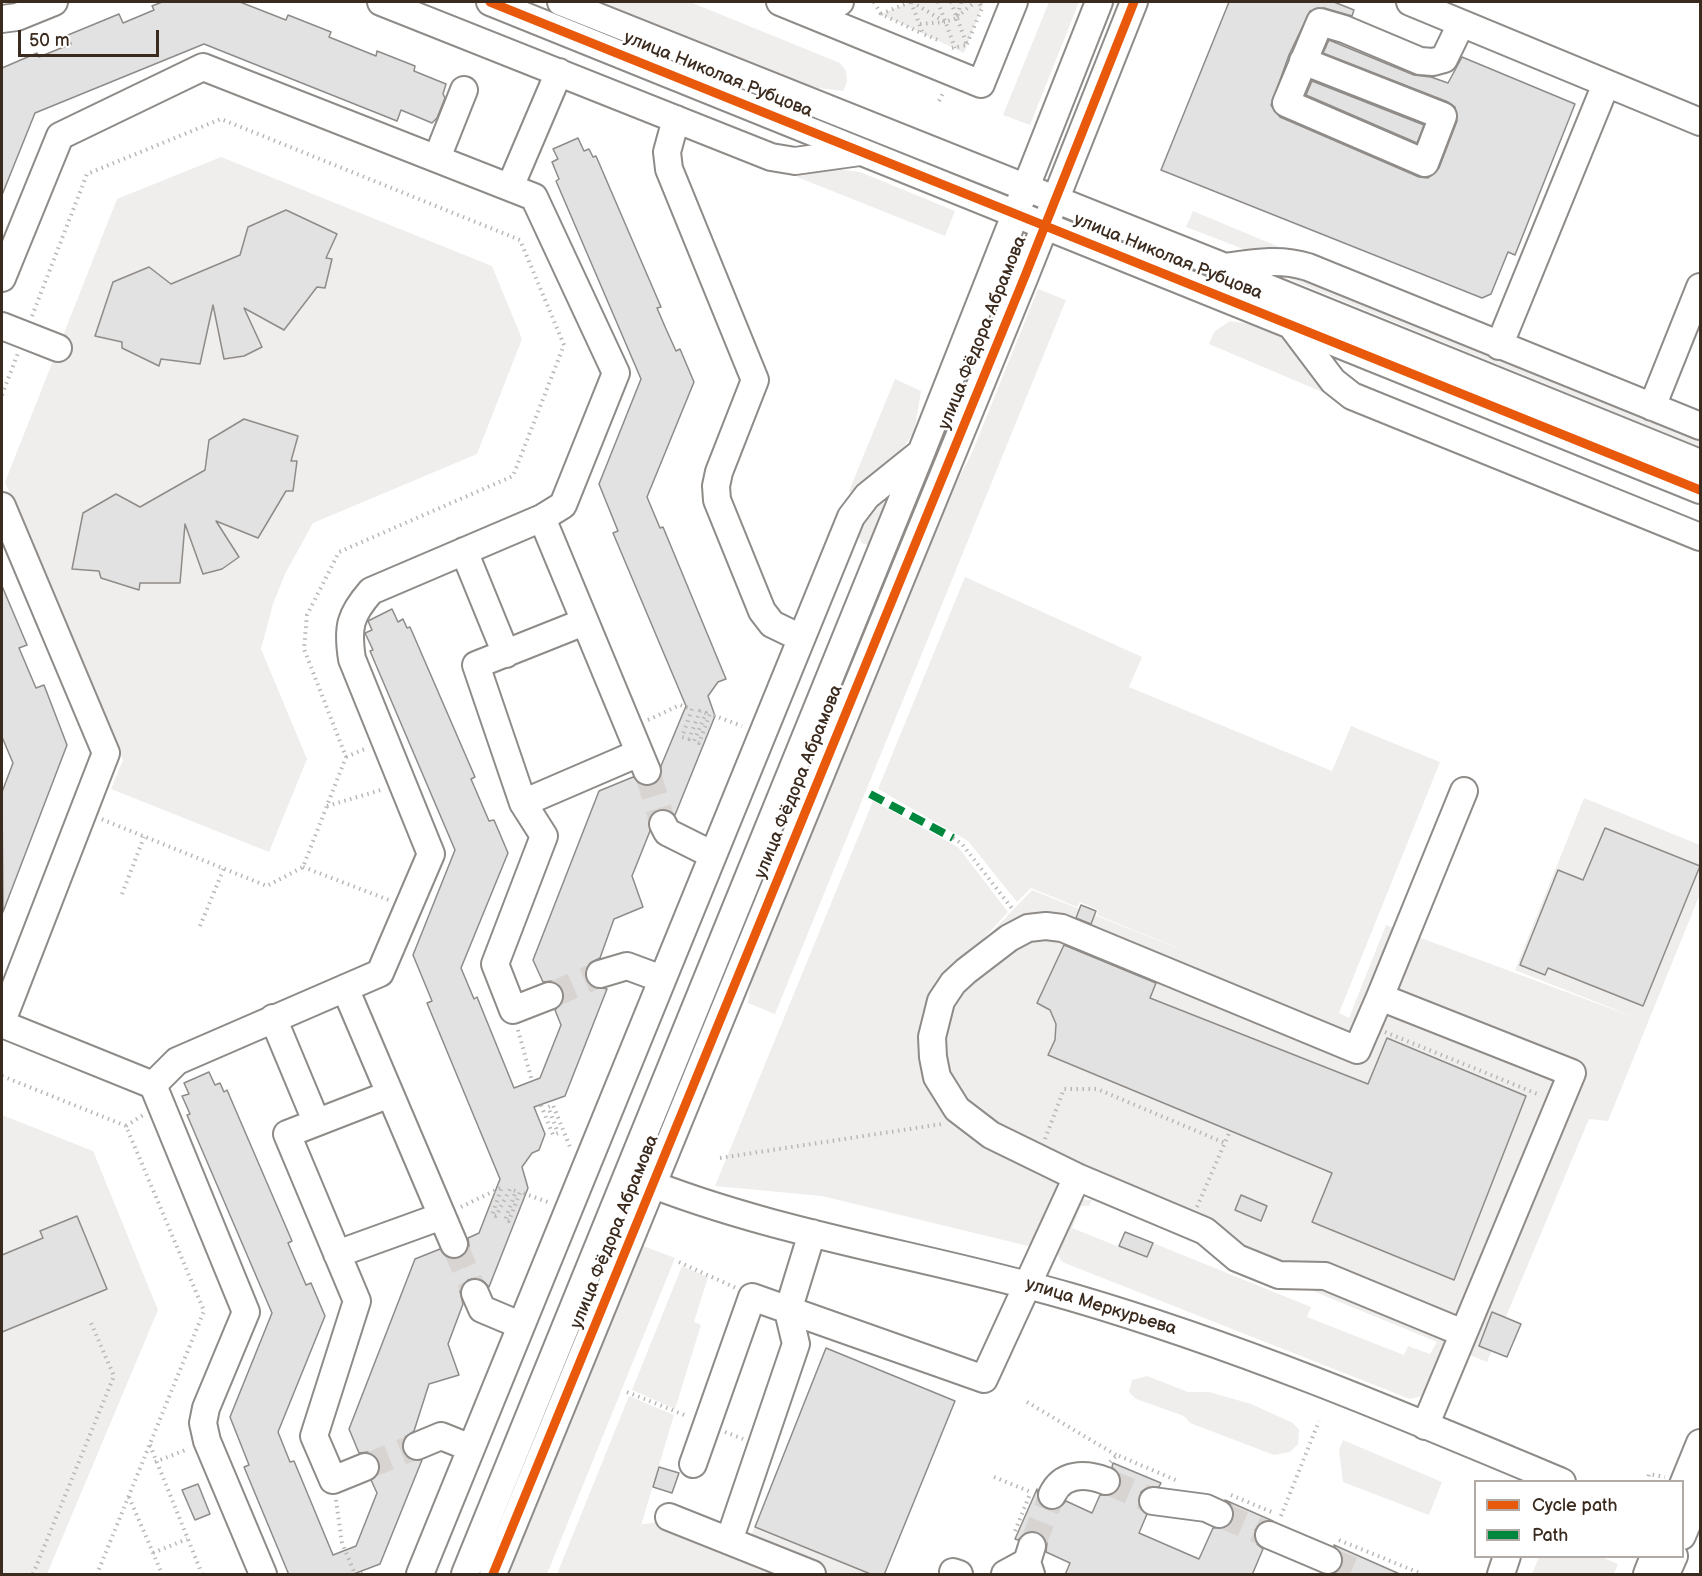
<!DOCTYPE html>
<meta charset="utf-8">
<style>
body{margin:0}
#map{position:relative;width:1702px;height:1576px;overflow:hidden;background:#fff;font-family:"Balsamiq Sans",sans-serif}
canvas{display:block}
.frame{position:absolute;inset:0;border:3px solid #3b2a1e;pointer-events:none}
.legend{position:absolute;left:1474px;top:1480px;width:210px;height:78px;box-sizing:border-box;background:#fff;border:2px solid #b1aaa5;margin:0;padding:8px 10px;list-style:none;font-size:18px;color:#3b2a1e}
.legend li{display:flex;align-items:center;gap:12px;height:30px}
.legend b{width:30px;border:2px solid #b1aaa5}
.scale{position:absolute;left:18px;top:30px;width:141px;height:27px;box-sizing:border-box;border:3px solid #3b2a1e;border-top:0;padding-left:8px;font-size:18px;line-height:21px;white-space:nowrap;color:#3b2a1e;-webkit-text-stroke:4px #fff;paint-order:stroke}
</style>
<div id="map">
<canvas width="1702" height="1576"></canvas>
<div class="frame"></div>
<ul class="legend">
<li><b style="height:8px;background:#e8590c"></b>Cycle path</li>
<li><b style="height:8px;background:#00873e"></b>Path</li>
</ul>
<div class="scale">50 m</div>
</div>
<script>
const c = document.querySelector('canvas').getContext('2d');
c.lineJoin = 'round';
function fill(path, color) {
  c.fillStyle = color;
  c.fill(path, 'evenodd');
}
function strokePath(path, color, width, dash) {
  c.strokeStyle = color;
  c.lineWidth = width;
  c.lineCap = dash ? 'butt' : 'round';
  c.setLineDash(dash || []);
  c.stroke(path);
}
function drawText(font, color, halo, rows, align = 'center') {
  c.font = font + ' "Balsamiq Sans",sans-serif';
  c.lineWidth = 5;
  c.setLineDash([]);
  c.textBaseline = 'middle';
  c.strokeStyle = halo;
  c.fillStyle = color;
  for (const [text, x, y, turn = 0] of rows) {
    c.save();
    c.translate(x, y);
    c.rotate((+turn || 0) * Math.PI / 180);
    c.textAlign = isNaN(turn) ? turn : align;
    if (halo) c.strokeText(text, 0, 0);
    c.fillText(text, 0, 0);
    c.restore();
  }
}
fill(new Path2D(`
 M 588,2 L 690,2 L 840,63 L 846,71 L 847,82 L 843,91 L 801,86 Z
 M 910,2 L 984,2 L 964,53 L 881,14 Z
 M 1049,2 L 1079,2 L 1030,125 L 1003,115 Z
 M 221,157 L 492,266 L 522,339 L 477,454 L 313,523 L 285,574 L 273,604 L 261,649 L 307,759 L 269,852 L 111,789 L 123,760 L 5,482 L 117,199 Z
 M 830,168 L 860,172 L 955,211 L 945,236 L 797,177 L 799,172 Z
 M 1193,211 L 1279,247 L 1246,250 L 1186,227 Z
 M 1293,272 L 1700,436 L 1700,447 L 1277,274 Z
 M 1038,289 L 1066,300 L 775,1014 L 748,1003 L 754,959 L 924,544 L 971,455 Z
 M 1230,321 L 1264,326 L 1278,333 L 1288,341 L 1324,387 L 1322,392 L 1209,344 L 1214,332 Z
 M 895,379 L 921,391 L 914,433 L 897,456 L 852,493 L 849,491 Z
 M 880,501 L 884,501 L 885,504 L 868,545 L 862,543 L 857,534 L 865,514 Z
 M 965,577 L 1142,657 L 1129,687 L 1332,771 L 1351,726 L 1440,762 L 1339,1013 L 1349,1018 L 1386,925 L 1639,1019 L 1515,970 L 1584,798 L 1700,845 L 1700,894 L 1608,1121 L 1589,1119 L 1487,1362 L 1447,1346 L 1426,1395 L 1410,1399 L 1062,1262 L 1056,1251 L 1080,1199 L 1092,1200 L 1089,1206 L 1081,1206 L 1072,1228 L 1147,1258 L 1153,1243 L 1311,1307 L 1307,1317 L 1404,1355 L 1408,1346 L 1430,1354 L 1437,1342 L 1092,1200 L 1057,1179 L 1061,1184 L 1032,1245 L 1028,1246 L 822,1196 L 715,1186 L 873,801 L 958,847 L 1008,912 L 941,985 L 1032,890 L 1207,960 L 1097,915 L 1098,910 L 1080,902 L 1077,907 L 1031,888 L 1017,902 L 968,841 L 878,789 Z
 M 2,1115 L 93,1151 L 158,1310 L 47,1574 L 2,1574 Z
 M 638,1244 L 675,1258 L 547,1574 L 504,1574 Z
 M 682,1266 L 708,1277 L 694,1322 L 701,1325 L 675,1409 L 632,1390 Z
 M 1147,1376 L 1188,1392 L 1209,1392 L 1251,1404 L 1293,1423 L 1299,1430 L 1298,1444 L 1290,1452 L 1274,1455 L 1190,1423 L 1184,1416 L 1136,1399 L 1129,1392 L 1132,1380 Z
 M 629,1396 L 674,1415 L 640,1529 L 642,1524 L 661,1522 L 744,1554 L 754,1528 L 870,1574 L 557,1574 Z
 M 1343,1440 L 1442,1482 L 1429,1515 L 1343,1482 L 1339,1450 Z
 M 1539,1557 L 1601,1557 L 1618,1564 L 1614,1574 L 1532,1574 Z`), '#efeeed');
const building = new Path2D(`
 M 162,2 L 240,2 L 286,20 L 288,15 L 331,32 L 329,37 L 376,56 L 377,51 L 415,66 L 414,71 L 446,84 L 443,94 L 445,98 L 437,118 L 432,123 L 401,110 L 397,121 L 204,44 L 35,113 L 2,195 L 2,68 L 37,53 L 39,57 L 71,44 L 68,35 L 119,14 L 123,23 L 154,10 L 152,6 Z
 M 1229,2 L 1334,2 L 1354,10 L 1352,16 L 1324,8 L 1310,11 L 1289,55 L 1271,105 L 1280,117 L 1419,177 L 1428,178 L 1439,168 L 1457,121 L 1455,107 L 1448,102 L 1323,53 L 1329,40 L 1414,75 L 1431,77 L 1448,83 L 1462,57 L 1575,104 L 1515,255 L 1508,252 L 1491,294 L 1482,298 L 1161,170 Z
 M 1312,81 L 1424,125 L 1417,143 L 1306,95 Z
 M 578,138 L 584,151 L 589,149 L 593,157 L 596,156 L 661,307 L 657,308 L 666,329 L 676,351 L 680,349 L 694,382 L 647,497 L 660,528 L 663,527 L 726,679 L 718,682 L 708,696 L 715,716 L 675,815 L 663,809 L 650,816 L 650,831 L 632,876 L 643,907 L 614,919 L 600,958 L 590,963 L 586,970 L 586,978 L 590,985 L 607,989 L 565,1096 L 534,1107 L 545,1134 L 539,1150 L 532,1153 L 522,1167 L 528,1188 L 489,1287 L 483,1281 L 476,1278 L 468,1280 L 460,1291 L 463,1304 L 448,1344 L 459,1375 L 429,1384 L 414,1431 L 405,1437 L 403,1452 L 408,1458 L 422,1460 L 380,1564 L 351,1575 L 289,1575 L 244,1467 L 249,1465 L 230,1417 L 272,1313 L 187,1115 L 190,1114 L 182,1096 L 189,1094 L 184,1083 L 209,1072 L 215,1085 L 220,1083 L 224,1092 L 227,1090 L 292,1241 L 288,1243 L 306,1285 L 311,1283 L 325,1316 L 278,1432 L 290,1462 L 294,1461 L 333,1555 L 356,1546 L 377,1493 L 371,1480 L 380,1470 L 379,1461 L 368,1452 L 359,1453 L 349,1429 L 415,1259 L 440,1249 L 452,1259 L 466,1253 L 469,1246 L 468,1238 L 479,1233 L 500,1179 L 427,1003 L 432,1001 L 413,955 L 455,850 L 370,651 L 373,650 L 365,633 L 372,630 L 368,621 L 392,609 L 398,622 L 403,619 L 407,628 L 410,627 L 475,777 L 471,779 L 489,821 L 494,820 L 508,853 L 461,968 L 474,999 L 477,997 L 514,1088 L 540,1078 L 561,1025 L 555,1010 L 564,999 L 563,990 L 552,981 L 543,982 L 533,960 L 599,791 L 633,777 L 646,786 L 658,781 L 661,766 L 686,706 L 613,533 L 618,531 L 599,484 L 641,379 L 556,181 L 559,179 L 552,162 L 558,159 L 553,149 Z
 M 286,210 L 337,234 L 326,258 L 332,259 L 325,288 L 317,287 L 284,330 L 244,308 L 262,347 L 244,356 L 224,359 L 213,305 L 200,364 L 161,359 L 159,366 L 122,348 L 122,342 L 95,336 L 113,282 L 149,267 L 171,284 L 240,255 L 248,227 Z
 M 244,419 L 298,436 L 291,461 L 297,461 L 293,491 L 286,491 L 258,538 L 216,521 L 239,557 L 222,569 L 203,574 L 185,524 L 180,583 L 140,583 L 139,590 L 101,578 L 99,571 L 72,569 L 83,513 L 116,494 L 140,507 L 205,470 L 209,440 Z
 M 2,586 L 27,645 L 19,648 L 36,688 L 44,685 L 67,745 L 3,912 L 2,792 L 13,763 L 2,737 Z
 M 1605,828 L 1700,866 L 1643,1006 L 1548,968 L 1545,975 L 1520,965 L 1558,870 L 1583,880 Z
 M 1081,905 L 1096,911 L 1091,924 L 1076,918 Z
 M 1064,945 L 1156,983 L 1150,998 L 1368,1084 L 1387,1038 L 1526,1096 L 1454,1280 L 1312,1222 L 1332,1173 L 1048,1055 L 1055,1040 L 1056,1024 L 1050,1010 L 1037,1003 Z
 M 1241,1195 L 1267,1206 L 1261,1221 L 1235,1210 Z
 M 77,1216 L 107,1289 L 2,1332 L 2,1255 L 43,1238 L 40,1231 Z
 M 1125,1232 L 1153,1243 L 1147,1257 L 1119,1246 Z
 M 1492,1312 L 1521,1324 L 1507,1357 L 1479,1346 Z
 M 826,1348 L 955,1401 L 884,1575 L 873,1575 L 755,1527 Z
 M 1113,1463 L 1161,1483 L 1159,1487 L 1148,1487 L 1141,1492 L 1139,1506 L 1147,1514 L 1139,1533 L 1199,1559 L 1213,1528 L 1227,1527 L 1233,1520 L 1232,1506 L 1225,1500 L 1273,1521 L 1260,1523 L 1255,1530 L 1257,1544 L 1263,1549 L 1252,1575 L 1065,1575 L 1070,1563 L 1046,1552 L 1047,1543 L 1043,1535 L 1029,1531 L 1018,1540 L 1015,1539 L 1037,1489 L 1039,1502 L 1045,1508 L 1059,1508 L 1066,1501 L 1092,1513 L 1100,1495 L 1110,1495 L 1120,1486 L 1120,1477 L 1112,1467 Z
 M 659,1467 L 679,1473 L 672,1493 L 653,1487 Z
 M 198,1484 L 210,1514 L 195,1520 L 182,1490 Z
 M 1334,1546 L 1334,1545 L 1402,1575 L 1331,1575 L 1342,1566 L 1343,1559 Z`);
fill(building, '#e3e2e2');
strokePath(building, '#8e8b88', 1.5);
strokePath(new Path2D(`
 M 647,771 L 663,824
 M 549,996 L 600,974
 M 454,1244 L 475,1293
 M 365,1467 L 417,1446
 M 1106,1481 L 1153,1501
 M 1219,1514 L 1269,1535
 M 1032,1546 L 1052,1495
 M 1328,1560 L 1363,1574`), '#d8d4d2', 26, [26, 13]);
const minor = new Path2D(`
 M 381,2 L 771,157 L 795,161 L 860,152
 M 490,2 L 1700,490
 M 561,2 L 1225,267 L 1268,288 L 1700,463
 M 780,2 L 981,84 L 1014,2
 M 1410,2 L 1700,122
 M 2,19 L 17,17 L 54,2
 M 822,19 L 827,9 L 840,2
 M 1303,61 L 1443,116 L 1425,163 L 1286,103 L 1320,22 L 1344,29 L 1420,61 L 1433,62 L 1444,59 L 1461,24
 M 676,119 L 667,152 L 669,169 L 755,380 L 719,472 L 716,486 L 717,500 L 762,611 L 772,624 L 801,638
 M 437,158 L 464,90
 M 510,187 L 559,72
 M 1225,267 C 1253,263 1280,258 1308,267 L 1700,426
 M 2,278 L 60,136 L 203,67 L 534,197 L 616,373 L 563,505 L 542,518 L 371,591 C 350,615 347,627 352,659 L 431,854 L 380,973 L 177,1061 L 153,1085
 M 1290,324 L 1333,381 L 1352,396 L 1700,537
 M 2,326 L 58,348
 M 1499,346 L 1606,84
 M 1652,407 L 1700,287
 M 2,506 L 106,753 L 2,1021
 M 542,518 L 647,771
 M 464,551 L 506,654
 M 523,803 L 639,753
 M 663,824 L 667,832 L 713,855
 M 600,974 L 627,966 L 662,979
 M 345,988 L 454,1244
 M 549,996 L 513,1010 L 495,964 L 544,836 L 523,803 L 476,665 L 584,622
 M 1380,997 L 1464,791
 M 273,1018 L 316,1121
 M 2,1024 L 153,1085 L 246,1312 L 206,1408 L 203,1423 L 207,1441 L 263,1574
 M 636,1178 C 776,1235 927,1255 1071,1297 C 1239,1346 1400,1414 1562,1482
 M 337,1254 L 442,1216
 M 475,1293 L 482,1309 L 520,1325
 M 1425,1426 L 1572,1073 L 1380,997 L 1357,1050 L 1062,928 L 1046,926 L 1028,928 L 1009,938 L 966,971 L 953,983 L 941,1001 L 932,1037 L 933,1057 L 937,1077 L 957,1109 L 991,1135 L 1077,1177 L 1205,1231 L 1237,1258 L 1279,1275 L 1325,1276 L 1463,1333
 M 417,1446 L 441,1436 L 471,1448
 M 693,1464 L 752,1297 L 984,1379 L 1077,1177
 M 365,1467 L 333,1480 L 314,1436 L 357,1301 L 287,1134 L 390,1094
 M 1682,1487 L 1700,1443
 M 1052,1495 C 1062,1473 1085,1473 1106,1481
 M 1153,1501 L 1206,1508 L 1219,1514
 M 669,1517 L 812,1574
 M 1269,1535 L 1328,1560
 M 1682,1536 L 1700,1493
 M 729,1541 L 796,1344 L 788,1311 L 812,1233
 M 953,1572 L 959,1574
 M 420,1574 L 851,517 L 867,496 L 918,455
 M 465,1574 L 921,453 L 1099,2
 M 493,1574 L 1025,276 L 1134,2
 M 1005,1574 L 1027,1562
 M 1031,1574 L 1027,1562 L 1032,1546
 M 1501,1574 L 1507,1556
 M 1647,1574 L 1654,1556
 M 1666,1574 L 1674,1556`);
strokePath(minor, '#8e8b88', 30);
strokePath(new Path2D(`
 M 874,2 L 881,14
 M 910,2 L 881,14 L 923,34
 M 911,2 L 923,34 L 938,40
 M 912,2 L 945,22 L 957,18 L 961,2
 M 938,2 L 955,48
 M 951,2 L 967,45 L 952,48
 M 957,17 L 975,2
 M 920,24 L 945,22
 M 967,44 L 982,8 L 979,2
 M 939,101 L 944,91
 M 32,316 L 87,174 L 221,119 L 520,240 L 564,345 L 513,476 L 339,552 L 307,615 L 304,649 L 346,757 L 303,867 L 267,886 L 101,819
 M 2,395 L 18,353
 M 648,720 L 680,705 L 692,709 L 682,737 L 689,739 L 700,711 L 706,713 L 694,741 L 699,743 L 710,714 L 742,726
 M 346,757 L 367,748
 M 327,806 L 384,789
 M 953,838 L 962,844 L 1014,911
 M 303,867 L 389,900
 M 122,894 L 144,837
 M 200,926 L 224,868
 M 518,1030 L 532,1081
 M 1385,1032 L 1540,1095
 M 2,1076 L 126,1126 L 204,1311 L 97,1574
 M 541,1105 L 553,1135 L 558,1133 L 548,1107 L 553,1105 L 570,1147
 M 126,1126 L 143,1115
 M 1045,1139 L 1064,1089 L 1097,1089 L 1225,1143
 M 720,1158 L 942,1124
 M 461,1207 L 502,1187 L 492,1215 L 496,1216 L 510,1189 L 516,1191 L 505,1220 L 509,1221 L 520,1192 L 548,1202
 M 1197,1207 L 1230,1131
 M 679,1262 L 736,1288
 M 627,1392 L 687,1416
 M 1027,1402 L 1116,1455
 M 725,1432 L 743,1439
 M 150,1445 L 202,1574
 M 155,1462 L 188,1449
 M 1110,1462 L 1117,1455 L 1178,1481
 M 994,1477 L 1031,1492
 M 1647,1482 L 1649,1474 L 1665,1477
 M 1231,1495 L 1274,1513
 M 129,1497 L 162,1574
 M 336,1500 L 342,1543 L 355,1574
 M 1281,1516 L 1319,1421
 M 1015,1531 L 1030,1494
 M 1339,1540 L 1422,1574
 M 153,1553 L 187,1539
 M 33,1574 L 114,1376 L 91,1323
 M 361,1574 L 367,1574`), '#b9b8b6', 4, [1.5, 4.5]);
strokePath(minor, '#fff', 26);
strokePath(new Path2D(`
 M 870,794 L 953,838`), '#00873e', 8, [15, 8]);
strokePath(new Path2D(`
 M 490,2 L 1700,490
 M 493,1574 L 1025,276 L 1134,2`), '#e8590c', 9);
drawText('18px', '#3b2a1e', '#fff', [
 ["улица Николая Рубцова",718,75,22],
 ["улица Николая Рубцова",1168,257,22],
 ["улица Фёдора Абрамова",983,333,-68],
 ["улица Фёдора Абрамова",799,782,-68],
 ["улица Фёдора Абрамова",615,1232,-68],
 ["улица Меркурьева",1101,1307,17]
]);
</script>
